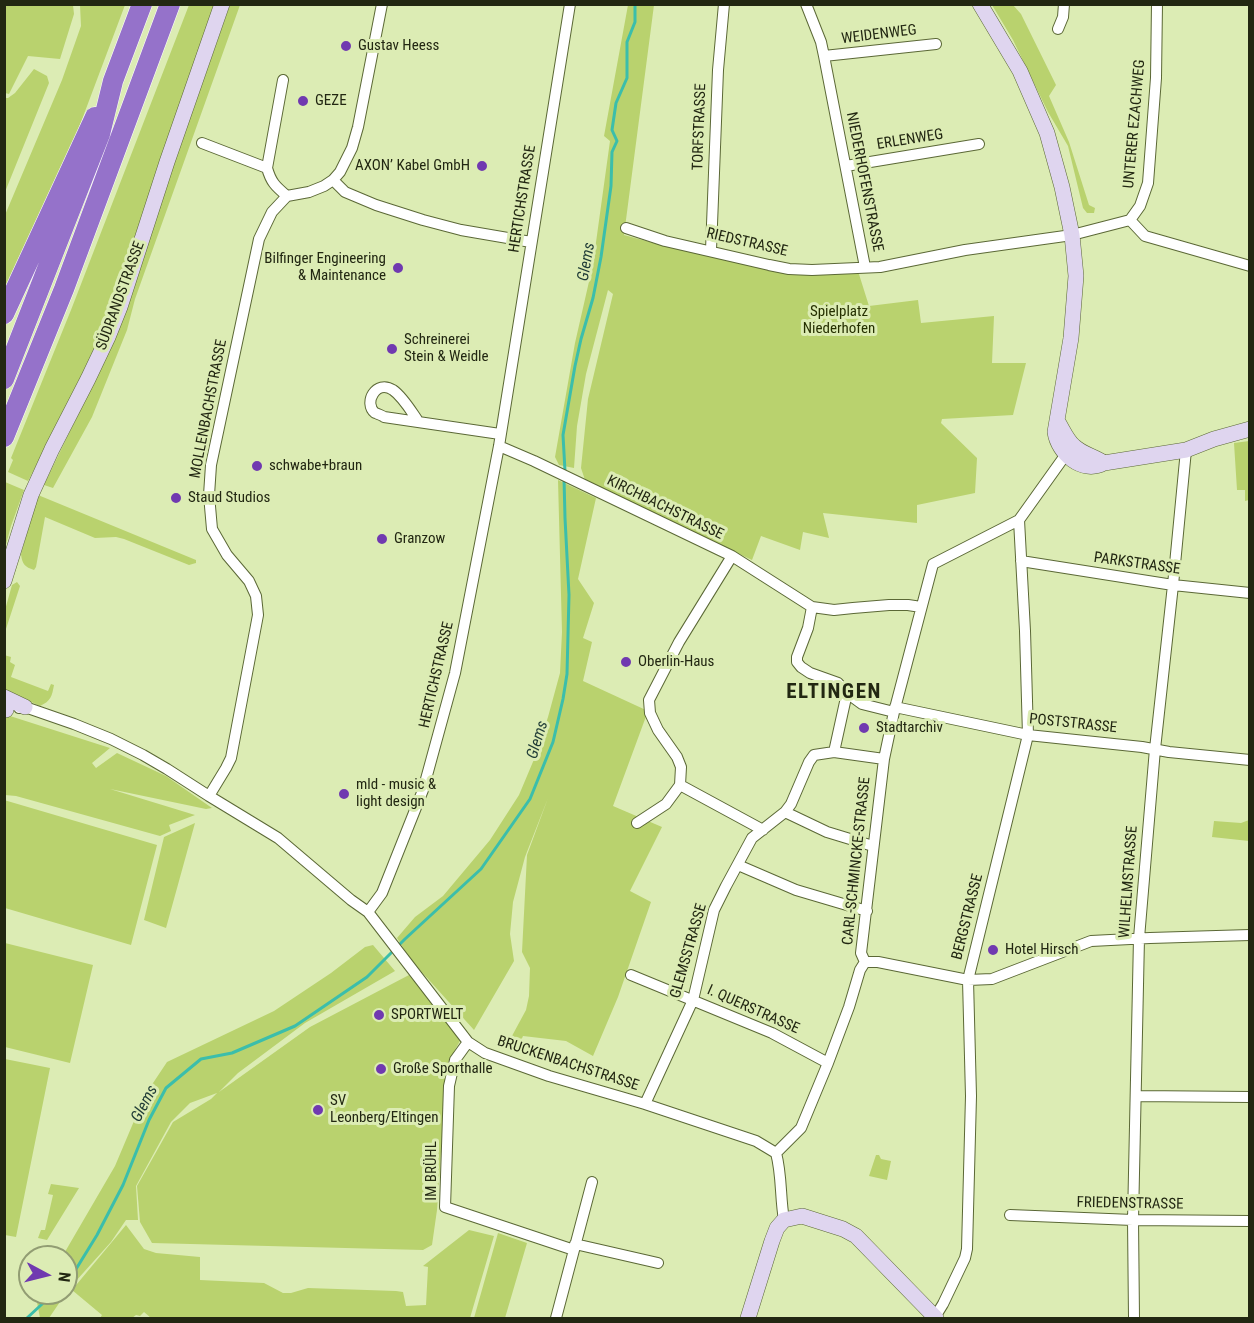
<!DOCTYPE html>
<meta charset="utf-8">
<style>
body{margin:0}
#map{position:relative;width:1254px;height:1323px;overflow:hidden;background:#dcecb4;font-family:"Roboto Condensed",sans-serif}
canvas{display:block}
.frame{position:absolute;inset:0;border:6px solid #222712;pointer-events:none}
.north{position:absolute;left:18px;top:1245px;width:60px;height:60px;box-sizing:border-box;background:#dcecb4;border:2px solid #929d73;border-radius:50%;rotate:97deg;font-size:16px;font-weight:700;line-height:24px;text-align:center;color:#222712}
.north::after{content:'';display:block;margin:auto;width:21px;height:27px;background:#7039b0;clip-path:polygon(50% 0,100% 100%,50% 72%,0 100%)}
</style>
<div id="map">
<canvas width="1254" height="1323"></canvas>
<div class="frame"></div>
<div class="north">N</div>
</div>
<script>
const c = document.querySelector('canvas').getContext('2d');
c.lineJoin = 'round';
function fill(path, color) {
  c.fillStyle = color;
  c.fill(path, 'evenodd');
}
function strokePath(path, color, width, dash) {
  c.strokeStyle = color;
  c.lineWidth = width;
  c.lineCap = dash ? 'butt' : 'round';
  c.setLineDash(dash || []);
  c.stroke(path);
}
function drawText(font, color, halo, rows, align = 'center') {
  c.font = font + ' "Roboto Condensed",sans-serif';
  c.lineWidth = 6;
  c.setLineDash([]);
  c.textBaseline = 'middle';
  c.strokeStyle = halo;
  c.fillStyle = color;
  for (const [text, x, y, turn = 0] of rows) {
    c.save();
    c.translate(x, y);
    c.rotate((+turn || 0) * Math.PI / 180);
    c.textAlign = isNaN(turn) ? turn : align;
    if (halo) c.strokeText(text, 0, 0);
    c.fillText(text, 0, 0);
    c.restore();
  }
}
fill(new Path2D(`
 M 5,4 L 73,5 L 74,14 L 60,59 L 28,56 L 9,94 L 5,93 Z
 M 80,5 L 125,5 L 69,154 L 4,296 L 5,215 L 62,80 L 81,26 Z
 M 189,5 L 217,5 L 106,327 L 80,382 L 28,481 L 8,472 L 13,460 L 11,458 L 71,310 Z
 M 230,5 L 240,5 L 135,299 L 127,330 L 92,417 L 53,488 L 44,485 L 106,357 Z
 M 628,5 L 654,5 L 624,235 L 661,245 L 789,274 L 858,271 L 869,306 L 918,300 L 921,323 L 994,316 L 992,363 L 1026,363 L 1013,415 L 942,419 L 941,423 L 977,458 L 975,493 L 917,505 L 917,523 L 823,513 L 829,538 L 803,532 L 800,550 L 761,536 L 752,560 L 585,480 L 581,468 L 588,399 L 613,294 L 608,290 L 586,374 L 577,426 L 574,468 L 559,465 L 555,457 L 575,343 L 593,264 L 610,141 L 604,136 Z
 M 992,5 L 1013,5 L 1021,14 L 1056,85 L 1049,96 L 1069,142 L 1089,205 L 1095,208 L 1094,213 L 1087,213 L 1083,208 L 1068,146 L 1048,112 L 1013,40 Z
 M 34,69 L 47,76 L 49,83 L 5,192 L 5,98 L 8,98 L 15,93 Z
 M 1249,441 L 1249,500 L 1245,501 L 1245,490 L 1237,490 L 1234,443 Z
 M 558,480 L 596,498 L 578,579 L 594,603 L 583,638 L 592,642 L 583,681 L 648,711 L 613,806 L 662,827 L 630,891 L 651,902 L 618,997 L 593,1056 L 566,1041 L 523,1036 L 516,1052 L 506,1047 L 526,1010 L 529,996 L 530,968 L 522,952 L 527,855 L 548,798 L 525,857 L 513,902 L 510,934 L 514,961 L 474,1030 L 411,960 L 397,938 L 415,917 L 443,896 L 490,840 L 519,795 L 535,757 L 548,717 L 560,673 L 562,632 Z
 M 5,482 L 24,490 L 11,526 L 5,548 Z
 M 38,495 L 196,560 L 196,563 L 189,565 L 124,539 L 116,537 L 95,538 L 45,517 L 36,567 L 34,570 C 25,567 22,564 21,554 Z
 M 17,582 L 20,586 L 5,632 L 5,610 L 12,585 Z
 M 4,655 L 11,657 L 10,662 L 15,665 L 11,677 L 48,691 L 51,684 L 54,685 C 52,696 51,701 40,706 L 5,690 Z
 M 4,716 L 10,716 L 110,748 L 92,763 L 96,768 L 117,753 L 166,776 L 212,808 L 206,809 L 110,789 L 195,815 L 169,825 L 171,831 L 160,836 L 16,796 L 5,795 Z
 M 4,800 L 157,845 L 131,945 L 5,908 Z
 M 1249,820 L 1249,841 L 1212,837 L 1214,821 L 1241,823 Z
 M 195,823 L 166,928 L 144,920 L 164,837 Z
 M 5,943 L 93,965 L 70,1063 L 5,1047 Z
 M 373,945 L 395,971 L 305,1023 L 238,1073 L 219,1092 L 310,1027 L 409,975 L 461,1039 L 447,1064 L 437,1210 L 432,1245 L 423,1250 L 152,1243 L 140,1222 L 137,1186 L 173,1122 L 211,1099 L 217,1093 L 190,1103 L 171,1122 L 136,1186 L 138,1220 L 126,1220 L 111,1242 L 66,1292 L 66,1257 L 62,1257 L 115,1166 L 145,1095 L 167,1062 L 274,1011 L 331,973 L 365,947 Z
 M 5,1059 L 50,1068 L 16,1237 L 5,1235 Z
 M 876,1155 L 879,1155 L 881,1159 L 891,1161 L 887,1180 L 869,1176 Z
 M 51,1184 L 79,1188 L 47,1240 L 38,1238 L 41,1230 L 45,1230 L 53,1195 L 48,1194 Z
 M 126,1225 L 144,1249 L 156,1253 L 200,1257 L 200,1280 L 264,1283 L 283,1293 L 291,1293 L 308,1288 L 396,1291 L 403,1292 L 406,1306 L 426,1305 L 428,1267 L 423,1266 L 469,1230 L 494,1236 L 470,1318 L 151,1318 L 144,1312 L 140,1316 L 136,1315 L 132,1318 L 100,1318 L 102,1315 L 72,1290 Z
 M 498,1233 L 527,1243 L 505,1318 L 474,1318 Z
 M 37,1293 L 66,1293 L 49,1318 L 40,1318 L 36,1297 Z`), '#b9d26e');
strokePath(new Path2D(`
 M 565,471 L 563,435 L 575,366 L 581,339 L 593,298 L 601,257 L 611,186 L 612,152 L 617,141 L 612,130 L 616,103 L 627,78 L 627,42 L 635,22 L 635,4
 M 66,1281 L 73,1274 L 97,1235 L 123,1185 L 149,1120 L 166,1088 L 201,1059 L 232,1053 L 295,1026 L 367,977 L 405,939 L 481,869 L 530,799 L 553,742 L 563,699 L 567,674 L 569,595 L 565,518 L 564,478
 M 27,1318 L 54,1293`), '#3bbeab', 3);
const street = new Path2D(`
 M 806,4 L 821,42 L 824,56 L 865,267
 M 1058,29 L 1063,17 L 1064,4
 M 824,56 L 936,44
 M 283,80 L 267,168 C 271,182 275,186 287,196
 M 202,143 L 267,168
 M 846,166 L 979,144
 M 333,180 L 345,192 L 376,205 L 423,220 L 461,230 L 531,242
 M 1130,220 L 1145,236 L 1250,266
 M 626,228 L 665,241 L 769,265 L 789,269 L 812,270 L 880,267 L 965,250 L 1072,235 L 1130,220 L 1140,206 L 1148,183 L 1156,78 L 1157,4
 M 711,250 L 718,70 L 724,4
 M 418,421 C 411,411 403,397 393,390 C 376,379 363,403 375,413 C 376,413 383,416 384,417 L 500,434
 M 499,446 L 534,461 L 732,556 L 812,607 L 834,610 L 853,608 L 889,605 L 908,605 L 921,607
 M 1021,561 L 1173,585 L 1250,593
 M 812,607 L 808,628 L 797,657 L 797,662 L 801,667 L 810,673 L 838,683 L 847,693 L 862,704 L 894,712
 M 895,707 L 1028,735 L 1142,747 L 1169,752 L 1250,760
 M 19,708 L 25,707 L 74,724 L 111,739 L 143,755 L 167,769 L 209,796 L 278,838 L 351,900 L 368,912 L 468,1042 L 485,1053 L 549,1076 L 645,1104 L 756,1141 L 776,1153 C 782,1175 780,1197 784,1220
 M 834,752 L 847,693
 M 680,785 L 763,830
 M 209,796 L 226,768 L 231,758 L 258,615 L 256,596 L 249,581 L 227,555 L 212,529 L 209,495 L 211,465 L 259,239 L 272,212 L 287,196 L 309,192 L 324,186 L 333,180 L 340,172 L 352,148 L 358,127 L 382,4
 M 785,812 L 827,832 L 873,846
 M 637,823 L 666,804 L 680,785 L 681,767 L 677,757 L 658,730 L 650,713 L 649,700 L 679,642 L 732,556
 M 738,865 L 796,890 L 867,911
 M 368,912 L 382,893 L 423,790 L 455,673 L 499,446 L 570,4
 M 865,962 L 861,953 L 884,759 L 894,712 L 933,564 L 1019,520 L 1069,450
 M 865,962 L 878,962 L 968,980 L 992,979 L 1091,941 L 1150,938 L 1250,935
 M 631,975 L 772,1033 L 828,1063
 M 468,1042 L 455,1060 L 449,1086 L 445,1207 L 574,1250
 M 1136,1096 L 1250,1097
 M 645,1104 L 693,1000 L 714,910 L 726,886 L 752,838 L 785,812 L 791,804 L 809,762 L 814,755 L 834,752 L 884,759
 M 776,1153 L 801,1128 L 828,1063 L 849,1007 L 860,970 L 865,962
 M 1010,1215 L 1133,1220 L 1250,1221
 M 575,1244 L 658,1263
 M 935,1317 L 943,1304 L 965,1258 L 967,1249 L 971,1096 L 968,980 L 1028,735 L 1025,631 L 1019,520
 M 556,1318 L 592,1182
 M 1134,1318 L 1133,1220 L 1139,938 L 1155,749 L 1173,585 L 1186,450`);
const secondary = new Path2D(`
 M 980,4 L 1020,71 L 1047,133 L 1062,187 L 1072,235 L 1076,276 L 1071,338 L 1055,432 C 1058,453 1082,475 1104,463 L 1186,450 L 1214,439 L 1250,429
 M 1058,422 C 1063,430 1067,440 1074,446 C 1082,454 1094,456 1104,463
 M 4,581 L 31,495 L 52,449 L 88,379 L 108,337 L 120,307 L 167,162 L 222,4
 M 4,697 L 25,707
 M 4,709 L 6,710
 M 748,1318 L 772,1241 L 777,1228 L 784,1220 L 802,1216 L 843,1229 L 856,1236 L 936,1318`);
const highway = new Path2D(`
 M 4,314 L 95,117
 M 4,379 L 100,134 L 113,81 L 142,4
 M 4,437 L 64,289 L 170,4`);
strokePath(street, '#5b6836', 12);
strokePath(secondary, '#5b6836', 16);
strokePath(highway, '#fff', 21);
strokePath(street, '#fff', 10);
strokePath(secondary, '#dfd5ef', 15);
strokePath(highway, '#9572ca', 20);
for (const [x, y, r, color] of [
 [346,46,6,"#7039b0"],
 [303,101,6,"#7039b0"],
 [482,166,6,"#7039b0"],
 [398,268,6,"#7039b0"],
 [392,349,6,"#7039b0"],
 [257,466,6,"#7039b0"],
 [176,498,6,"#7039b0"],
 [382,539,6,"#7039b0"],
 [626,662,6,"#7039b0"],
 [864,728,6,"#7039b0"],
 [344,794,6,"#7039b0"],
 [993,950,6,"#7039b0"],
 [379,1015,6,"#7039b0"],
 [381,1069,6,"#7039b0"],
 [318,1110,6,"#7039b0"]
]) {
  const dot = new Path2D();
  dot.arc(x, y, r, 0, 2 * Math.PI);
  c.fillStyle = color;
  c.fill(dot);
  strokePath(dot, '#dcecb4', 2);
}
drawText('15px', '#222712', '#dcecb4', [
 ["WEIDENWEG",879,35,-7],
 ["UNTERER EZACHWEG",1135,124,-85],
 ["TORFSTRASSE",700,127,-88],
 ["ERLENWEG",910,140,-9],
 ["NIEDERHOFENSTRASSE",864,182,79],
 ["HERTICHSTRASSE",523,199,-81],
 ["RIEDSTRASSE",747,243,13],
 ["SÜDRANDSTRASSE",121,296,-70],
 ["MOLLENBACHSTRASSE",209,409,-79],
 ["KIRCHBACHSTRASSE",665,508,26],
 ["PARKSTRASSE",1137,564,8],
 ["HERTICHSTRASSE",437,675,-77],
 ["POSTSTRASSE",1073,724,6],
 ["CARL-SCHMINCKE-STRASSE",857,861,-84],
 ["WILHELMSTRASSE",1129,882,-86],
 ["BERGSTRASSE",968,917,-76],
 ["GLEMSSTRASSE",689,951,-74],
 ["I. QUERSTRASSE",753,1010,24],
 ["BRUCKENBACHSTRASSE",568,1064,18],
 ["IM BRÜHL",432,1171,-90],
 ["FRIEDENSTRASSE",1130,1204,1]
]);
drawText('15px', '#222712', '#dcecb4', [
 ["Gustav Heess",358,46],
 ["GEZE",315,101],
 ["AXON’ Kabel GmbH",470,166,"right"],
 ["Bilfinger Engineering",386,259,"right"],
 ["& Maintenance",386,276,"right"],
 ["Schreinerei",404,340],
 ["Stein & Weidle",404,357],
 ["schwabe+braun",269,466],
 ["Staud Studios",188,498],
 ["Granzow",394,539],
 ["Oberlin-Haus",638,662],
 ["Stadtarchiv",876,728],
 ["mld - music &",356,785],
 ["light design",356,802],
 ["Hotel Hirsch",1005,950],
 ["SPORTWELT",391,1015],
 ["Große Sporthalle",393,1069],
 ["SV",330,1101],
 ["Leonberg/Eltingen",330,1118]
], 'left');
drawText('15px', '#252f00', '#dcecb4', [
 ["Spielplatz",839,312],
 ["Niederhofen",839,329]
]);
drawText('italic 16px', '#1f3b36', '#dcecb4', [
 ["Glems",587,262,-80],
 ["Glems",538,740,-73],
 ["Glems",145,1104,-62]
]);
c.letterSpacing = '1.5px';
drawText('bold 21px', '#222712', '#dcecb4', [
 ["ELTINGEN",834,693]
]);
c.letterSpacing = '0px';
</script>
